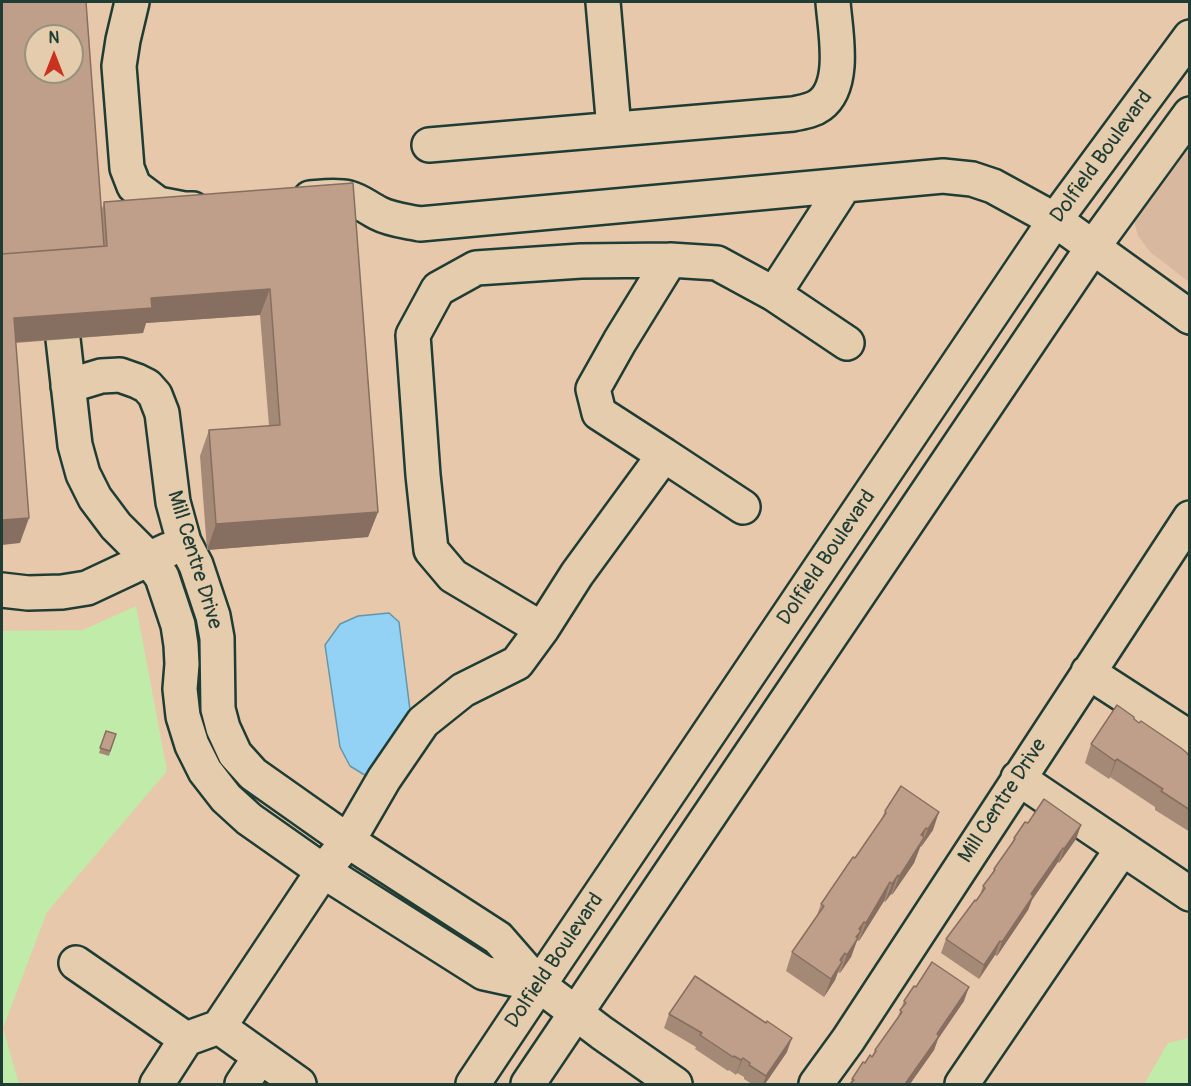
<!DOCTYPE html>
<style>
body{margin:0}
#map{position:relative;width:1191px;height:1086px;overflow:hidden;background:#e8c8ab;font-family:Pangolin,sans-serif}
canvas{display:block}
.frame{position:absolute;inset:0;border:3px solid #1f3d34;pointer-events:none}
.north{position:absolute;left:24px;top:24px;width:60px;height:60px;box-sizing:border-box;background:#e4ccad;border:2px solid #95937d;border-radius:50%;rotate:0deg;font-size:16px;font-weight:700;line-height:24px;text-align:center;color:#1f3d34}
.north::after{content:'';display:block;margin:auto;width:21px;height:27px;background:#c8321e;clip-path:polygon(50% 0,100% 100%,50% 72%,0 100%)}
</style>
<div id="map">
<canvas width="1191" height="1086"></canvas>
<div class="frame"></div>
<div class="north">N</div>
</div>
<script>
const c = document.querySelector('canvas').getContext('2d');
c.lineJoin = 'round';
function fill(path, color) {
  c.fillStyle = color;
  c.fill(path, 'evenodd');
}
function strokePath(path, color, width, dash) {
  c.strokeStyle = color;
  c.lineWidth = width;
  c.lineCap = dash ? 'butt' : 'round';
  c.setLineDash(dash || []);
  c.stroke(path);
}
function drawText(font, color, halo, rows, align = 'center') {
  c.font = font + ' Pangolin,sans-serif';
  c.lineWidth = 5;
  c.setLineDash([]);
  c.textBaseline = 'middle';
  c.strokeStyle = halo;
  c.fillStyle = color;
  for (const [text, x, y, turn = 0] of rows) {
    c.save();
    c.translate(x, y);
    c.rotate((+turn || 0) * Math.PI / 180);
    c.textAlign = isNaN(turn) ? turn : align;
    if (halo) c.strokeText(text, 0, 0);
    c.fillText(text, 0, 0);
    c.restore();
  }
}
fill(new Path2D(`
 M 1189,133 L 1189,282 L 1150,252 L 1138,236 L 1134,221 L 1137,204 Z`), '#d8b99f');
fill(new Path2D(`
 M 136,606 L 167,771 L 47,912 L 3,1028 L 19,1084 L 2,1084 L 2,631 L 83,630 Z
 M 1189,1038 L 1189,1084 L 1144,1084 L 1168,1043 Z`), '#c0eba8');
const water = new Path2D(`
 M 389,613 L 399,622 L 415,750 L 411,771 L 398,781 L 380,781 L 363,774 L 350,766 L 340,747 L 325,645 L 340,624 L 358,616 Z`);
fill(water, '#93d2f4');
strokePath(water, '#6596a7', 1.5);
const minor = new Path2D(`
 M 132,2 L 123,40 L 119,66 L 127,168 L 134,186 L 158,204 L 184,209 L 193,209
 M 603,2 L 614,129
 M 429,145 L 793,114 C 802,112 812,111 820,105 C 847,85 835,30 833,2
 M 310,198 C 323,197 336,195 349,198 C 360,201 368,208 378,213 C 391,220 406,221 420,224 L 943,176 L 972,179 L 993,186 L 1055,220 L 1190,317
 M 774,294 L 847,343
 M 63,339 L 75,445 L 83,474 L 95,498 L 116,526 L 149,559 L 162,577 L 178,625 L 181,645 L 182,664 L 180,689 L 183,716 L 192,745 L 205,771 L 226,798 L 249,819 L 323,871 L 484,973 L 539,985
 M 68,386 L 101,376 L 120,375 L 137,381 L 147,386 L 155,395 L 162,413 L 173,502 L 184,542 L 196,565 L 213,616 L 217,638 L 218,709 L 223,728 L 235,754 L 253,774 L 348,841 L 498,938 L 539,985 L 602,1033 L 675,1084
 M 664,455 L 743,507
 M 2,590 L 28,593 L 62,592 L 87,588 L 168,550
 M 542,629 L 453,576 L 431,550 L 423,475 L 413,335 L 438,289 L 476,268 L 581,261 L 670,260
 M 1088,672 L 1190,738
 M 1018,778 L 1190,894
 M 76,963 L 186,1039
 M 219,1027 L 299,1084
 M 157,1084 L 186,1039 L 219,1027 L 323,871 L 348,841 L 384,779 L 423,722 L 463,690 L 517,663 L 542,629 L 577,574 L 664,455 L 599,413 L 593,389 L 620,341 L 670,260 L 717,263 L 774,294 L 844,186
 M 242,1084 L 260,1057
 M 816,1084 L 848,1040 L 1190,518
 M 962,1084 L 1122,849`);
const major = new Path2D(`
 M 473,1084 L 539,985 L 1055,220 L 1190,37
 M 528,1084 L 1093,247 L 1190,114`);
strokePath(minor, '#1f3d34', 38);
strokePath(major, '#1f3d34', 38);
strokePath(minor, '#e4ccad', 33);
strokePath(major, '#e4ccad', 33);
fill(new Path2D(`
 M 2,2 L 102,209 L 104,202 L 353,183 L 378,512 L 368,537 L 207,550 L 200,456 L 209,430 L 269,426 L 260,315 L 146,323 L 143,333 L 16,343 L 20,543 Z
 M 1134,719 L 1190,756 L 1190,832 L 1155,810 L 1155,807 L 1110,777 L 1109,779 L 1085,763 L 1091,744 Z
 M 106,731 L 116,734 L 109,756 L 99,753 Z
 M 885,811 L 933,830 L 921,847 L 920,847 L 914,863 L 892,895 L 891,894 L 885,902 L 884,901 L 859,941 L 857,940 L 851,957 L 840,973 L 838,972 L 835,980 L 824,997 L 786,971 L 792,952 L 817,915 L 821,904 L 855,858 L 881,820 Z
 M 1028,823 L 1081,825 L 1076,839 L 1059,863 L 1058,862 L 1032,900 L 1028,910 L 997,956 L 995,955 L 979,979 L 941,953 L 946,939 L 976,901 L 980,895 L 983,886 L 991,875 L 994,869 L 1012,844 L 1014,838 Z
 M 904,1001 L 964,1001 L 938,1039 L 934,1050 L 910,1084 L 850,1084 L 852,1079 L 865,1063 L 872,1057 L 875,1050 L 897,1019 Z
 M 669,1014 L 787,1052 L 765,1084 L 752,1084 L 744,1079 L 744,1077 L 737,1073 L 736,1075 L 729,1070 L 728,1071 L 695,1049 L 696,1047 L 664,1028 Z`), '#a58977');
fill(new Path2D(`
 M 270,289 L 260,315 L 146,323 L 143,333 L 5,343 L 14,318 L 151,298 Z
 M 378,512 L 368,537 L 207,550 L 216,524 Z
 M 29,518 L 20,543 L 2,545 L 2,520 Z
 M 1117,759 L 1110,777 L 1109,779 L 1115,761 Z
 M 939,812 L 933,830 L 921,847 L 928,829 Z
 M 1081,825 L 1076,839 L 1059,863 L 1064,849 Z
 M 926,828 L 922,840 L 924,837 L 914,863 L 892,895 L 899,877 L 921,835 Z
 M 1063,848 L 1058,862 L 1032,900 L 1028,910 L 997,956 L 1002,942 L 1031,894 Z
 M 898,875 L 891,894 L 885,902 L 892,884 Z
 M 890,882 L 884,901 L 859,941 L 866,923 Z
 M 864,922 L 851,957 L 840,973 L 847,955 L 859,929 Z
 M 1000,941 L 995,955 L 979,979 L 984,965 Z
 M 845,953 L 835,980 L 824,997 L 831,979 Z
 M 969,987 L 964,1001 L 938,1039 L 934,1050 L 910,1084 L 905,1084 Z
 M 792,1038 L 787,1052 L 765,1084 L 763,1084 L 766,1076 Z
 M 743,1058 L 737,1073 L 736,1075 L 741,1060 Z`), '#866f61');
const building = new Path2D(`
 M 2,2 L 86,2 L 104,246 L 2,254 ZM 36,36 L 72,36 L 72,72 L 36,72 Z
 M 353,183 L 378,512 L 216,524 L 209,430 L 280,425 L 270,289 L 151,298 L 152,308 L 14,318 L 29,518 L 2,520 L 2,254 L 107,246 L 104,202 Z
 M 1117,705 L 1134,717 L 1134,719 L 1139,723 L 1141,721 L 1181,748 L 1187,753 L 1187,754 L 1190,756 L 1190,810 L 1161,791 L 1163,789 L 1117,759 L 1115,761 L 1091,744 Z
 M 106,731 L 116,734 L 110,751 L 100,748 Z
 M 901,786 L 939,812 L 928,829 L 926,828 L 921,835 L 924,837 L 920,844 L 899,877 L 898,875 L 892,884 L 890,882 L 866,923 L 864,922 L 859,929 L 861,931 L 856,937 L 858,938 L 847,955 L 845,953 L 840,960 L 842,962 L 831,979 L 792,952 L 824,906 L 821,904 L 853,857 L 855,858 L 886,813 L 885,811 Z
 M 1044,799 L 1081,825 L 1064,849 L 1063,848 L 1031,894 L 1033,896 L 1002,942 L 1000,941 L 984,965 L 946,939 L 975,900 L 976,901 L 985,888 L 983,886 L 995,870 L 994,869 L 1015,839 L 1014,838 L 1025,822 L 1028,823 Z
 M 932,962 L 969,987 L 937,1034 L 939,1036 L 905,1084 L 850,1084 L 854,1080 L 852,1079 L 863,1062 L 865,1063 L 870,1055 L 872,1057 L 876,1051 L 875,1050 L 902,1012 L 900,1010 L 906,1003 L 904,1001 L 914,986 L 916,987 Z
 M 695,976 L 766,1023 L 767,1021 L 792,1038 L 766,1076 L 749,1065 L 750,1063 L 743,1058 L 741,1060 L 734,1056 L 733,1057 L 700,1035 L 702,1033 L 669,1014 Z`);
fill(building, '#c09f8a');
strokePath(building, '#866f61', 1.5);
drawText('21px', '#1f3d34', '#e4ccad', [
 ["Dolfield Boulevard",1102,157,-54],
 ["Dolfield Boulevard",827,558,-56],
 ["Mill Centre Drive",194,560,73],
 ["Mill Centre Drive",1003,801,-57],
 ["Dolfield Boulevard",555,961,-56]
]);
</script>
